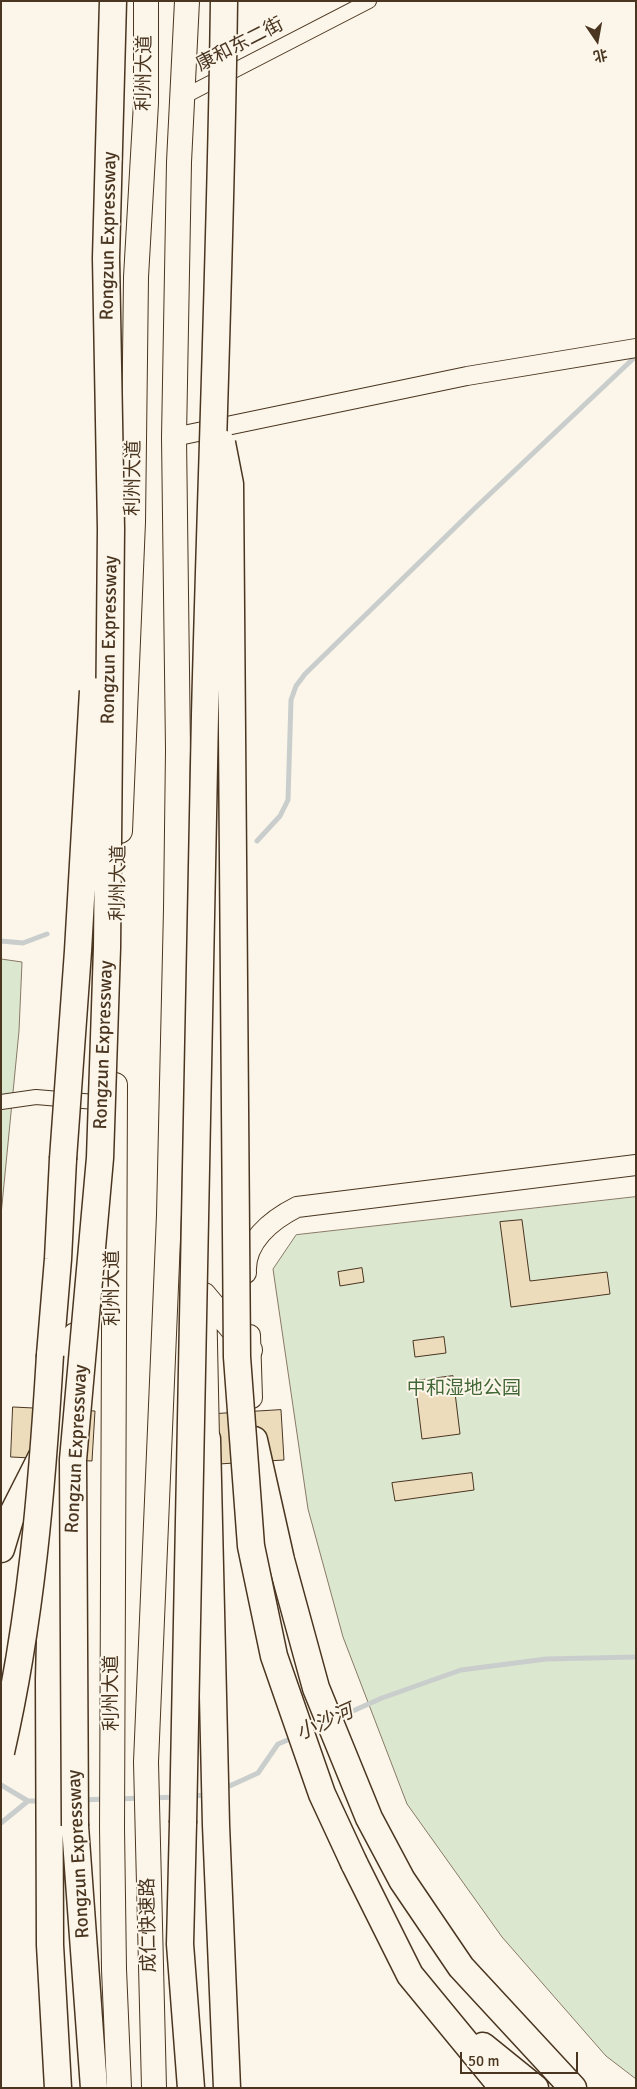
<!DOCTYPE html>
<meta charset="utf-8">
<style>
body{margin:0}
#map{position:relative;width:637px;height:2089px;overflow:hidden;background:#fbf6e9;font-family:Signika,"Noto Sans SC",sans-serif}
canvas{display:block}
.frame{position:absolute;inset:0;border:2px solid #4a3520;pointer-events:none}
.north{position:absolute;left:572px;top:15px;width:50px;height:50px;-webkit-text-stroke:4px #fbf6e9;paint-order:stroke;rotate:168deg;font-size:14px;font-weight:700;line-height:20px;text-align:center;color:#4a3520}
.north::after{content:'';display:block;margin:auto;width:18px;height:22px;background:#4a3520;clip-path:polygon(50% 0,100% 100%,50% 72%,0 100%)}
.scale{position:absolute;left:460px;top:2052px;width:118px;height:22px;box-sizing:border-box;border:2px solid #4a3520;border-top:0;padding-left:6px;font-size:15px;line-height:18px;white-space:nowrap;color:#4a3520;-webkit-text-stroke:4px #fbf6e9;paint-order:stroke}
</style>
<div id="map">
<canvas width="637" height="2089"></canvas>
<div class="frame"></div>
<div class="north">北</div>
<div class="scale">50 m</div>
</div>
<script>
const c = document.querySelector('canvas').getContext('2d');
c.lineJoin = 'round';
function fill(path, color) {
  c.fillStyle = color;
  c.fill(path, 'evenodd');
}
function strokePath(path, color, width, dash) {
  c.strokeStyle = color;
  c.lineWidth = width;
  c.lineCap = dash ? 'butt' : 'round';
  c.setLineDash(dash || []);
  c.stroke(path);
}
function drawText(font, color, halo, rows, align = 'center') {
  c.font = font + ' Signika,"Noto Sans SC",sans-serif';
  c.lineWidth = 4;
  c.setLineDash([]);
  c.textBaseline = 'middle';
  c.strokeStyle = halo;
  c.fillStyle = color;
  for (const [text, x, y, turn = 0] of rows) {
    c.save();
    c.translate(x, y);
    c.rotate((+turn || 0) * Math.PI / 180);
    c.textAlign = isNaN(turn) ? turn : align;
    if (halo) c.strokeText(text, 0, 0);
    c.fillText(text, 0, 0);
    c.restore();
  }
}
const green = new Path2D(`
 M 1,959 L 22,962 L 19,1031 L 1,1215 Z
 M 636,1197 L 636,2079 L 606,2056 L 502,1937 L 407,1804 L 343,1637 L 308,1509 L 273,1269 L 296,1235 Z`);
fill(green, '#dce7d0');
strokePath(green, '#887966', 1);
strokePath(new Path2D(`
 M 257,841 L 280,816 L 288,800 L 291,700 L 296,686 L 305,674 L 473,510 L 636,356
 M 1,941 L 23,943 L 47,934
 M 337,1718 L 382,1698 L 461,1670 L 546,1659 L 636,1657
 M 1,1785 L 28,1801 L 41,1801
 M 223,1789 L 258,1773 L 278,1744 L 295,1737
 M 190,1796 L 208,1795
 M 152,1798 L 176,1797
 M 117,1799 L 141,1798
 M 82,1800 L 106,1799
 M 1,1823 L 28,1801`), '#c9cecd', 5);
const building = new Path2D(`
 M 522,1220 L 530,1281 L 607,1272 L 610,1294 L 511,1307 L 500,1222 Z
 M 362,1268 L 364,1282 L 340,1286 L 338,1272 Z
 M 444,1337 L 446,1353 L 415,1357 L 413,1341 Z
 M 453,1376 L 460,1434 L 422,1439 L 415,1381 Z
 M 13,1407 L 95,1411 L 92,1461 L 11,1457 Z
 M 281,1410 L 284,1460 L 202,1465 L 199,1415 Z
 M 472,1473 L 474,1490 L 395,1501 L 392,1483 Z`);
fill(building, '#ecdcbc');
strokePath(building, '#4a3520', 1);
const minor = new Path2D(`
 M 183,97 L 369,1
 M 1,1102 L 36,1097 L 107,1103`);
const tertiary = new Path2D(`
 M 174,437 L 467,376 L 636,348`);
const secondary = new Path2D(`
 M 246,1273 C 244,1242 271,1220 297,1207 L 636,1165
 M 250,1335 L 252,1398`);
const trunk = new Path2D(`
 M 120,831 L 133,522 L 136,277 L 146,103 L 146,1
 M 115,1085 L 112,1827 L 114,1969 L 119,2088
 M 204,1295 L 250,1350
 M 204,1296 L 207,1439
 M 55,1429 L 75,1335
 M 154,2088 L 146,1762 L 169,1215 L 176,909 L 178,750 L 174,437 L 179,162 L 187,1`);
const motorway = new Path2D(`
 M 50,1355 L 58,1259 L 63,1159
 M 207,1439 L 216,1825 L 227,2088
 M 254,1440 L 281,1560 L 316,1688 L 369,1818 L 402,1880 L 461,1967 L 573,2088
 M 55,1449 L 49,1679 L 50,1945 L 58,2088
 M 1,1549 L 10,1519 L 44,1452
 M 183,1823 L 180,1944 L 191,2088
 M 75,1826 L 94,2088
 M 354,1863 L 410,1975 L 503,2088
 M 483,2046 L 535,2088`);
strokePath(minor, '#4a3520', 16);
strokePath(tertiary, '#4a3520', 20);
strokePath(secondary, '#4a3520', 22);
strokePath(trunk, '#4a3520', 26);
strokePath(motorway, '#4a3520', 29);
strokePath(minor, '#fbf6e9', 14);
strokePath(tertiary, '#fbf6e9', 18);
strokePath(secondary, '#fbf6e9', 20);
strokePath(trunk, '#fbf6e9', 24);
strokePath(motorway, '#fbf6e9', 26);
const motorwayBridge = new Path2D(`
 M 222,443 L 230,484 L 237,1357 L 251,1546 L 274,1656 L 322,1794 L 354,1863
 M 63,1159 L 78,951 L 93,691
 M 1,1752 C 31,1621 42,1489 50,1355
 M 183,1823 C 189,1454 195,1085 205,715 C 211,477 221,239 224,1
 M 75,1826 L 73,1460 L 100,1158 L 107,948 L 111,529 L 106,258 L 113,1`);
strokePath(motorwayBridge, '#4a3520', 29, []);
strokePath(motorwayBridge, '#fbf6e9', 26);
drawText('19px', '#4a3520', '#fbf6e9', [
 ["康和东二街",240,45,-27],
 ["利州大道",145,73,-89],
 ["Rongzun Expressway",109,236,-89],
 ["利州大道",134,478,-89],
 ["Rongzun Expressway",110,640,-89],
 ["利州大道",119,883,-89],
 ["Rongzun Expressway",104,1045,-88],
 ["利州大道",113,1288,-90],
 ["Rongzun Expressway",77,1449,-87],
 ["利州大道",112,1693,-90],
 ["Rongzun Expressway",79,1854,-93],
 ["成仁快速路",149,1925,-91]
]);
drawText('19px', '#436837', '#fbf6e9', [
 ["中和湿地公园",464,1389]
]);
drawText('italic 20px', '#4a3520', '#fbf6e9', [
 ["小沙河",325,1723,-24]
]);
</script>
